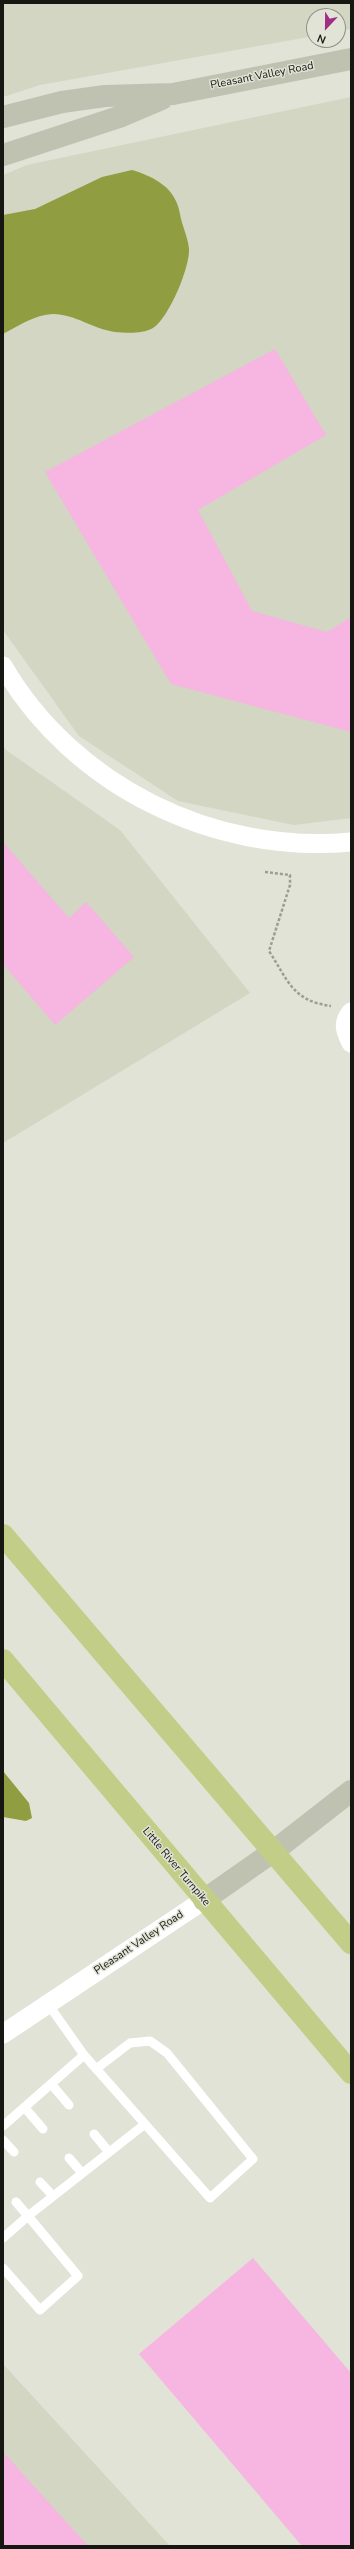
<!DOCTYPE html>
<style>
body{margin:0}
#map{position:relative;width:354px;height:2549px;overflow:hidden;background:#e0e3d5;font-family:"Nunito Sans",sans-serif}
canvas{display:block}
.frame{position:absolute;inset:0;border:4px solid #161712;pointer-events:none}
.north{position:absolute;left:306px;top:8px;width:40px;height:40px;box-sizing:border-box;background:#e0e3d5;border:1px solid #8f9187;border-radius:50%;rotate:202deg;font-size:11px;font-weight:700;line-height:16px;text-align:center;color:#161712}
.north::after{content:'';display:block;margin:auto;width:14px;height:18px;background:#a12c85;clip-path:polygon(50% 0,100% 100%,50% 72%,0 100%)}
</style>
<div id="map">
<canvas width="354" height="2549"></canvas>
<div class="frame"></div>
<div class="north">N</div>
</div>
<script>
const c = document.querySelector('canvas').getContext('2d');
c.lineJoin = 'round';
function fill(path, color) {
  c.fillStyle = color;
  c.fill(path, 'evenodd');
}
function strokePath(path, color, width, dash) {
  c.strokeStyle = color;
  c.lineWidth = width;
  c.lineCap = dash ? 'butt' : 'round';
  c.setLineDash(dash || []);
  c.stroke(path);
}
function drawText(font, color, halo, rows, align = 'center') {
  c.font = font + ' "Nunito Sans",sans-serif';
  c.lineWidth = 3;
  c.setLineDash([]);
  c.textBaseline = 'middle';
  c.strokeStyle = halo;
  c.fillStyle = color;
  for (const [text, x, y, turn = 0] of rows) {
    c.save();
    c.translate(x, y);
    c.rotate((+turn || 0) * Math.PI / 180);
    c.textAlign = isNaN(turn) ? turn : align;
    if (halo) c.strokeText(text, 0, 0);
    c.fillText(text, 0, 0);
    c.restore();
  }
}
fill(new Path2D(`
 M 3,3 L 351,3 L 351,29 L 338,31 L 338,16 L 314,16 L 314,36 L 40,85 L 3,97 Z
 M 351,97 L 351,818 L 294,825 L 178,801 L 79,736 L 3,630 L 3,175 L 27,165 Z
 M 3,745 L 6,750 L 120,830 L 250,993 L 3,1143 Z
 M 3,2364 L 48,2413 L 170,2546 L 3,2546 Z`), '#d2d6c2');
fill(new Path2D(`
 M 132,170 C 155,177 176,188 180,214 C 182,226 188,237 189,249 C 190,267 169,318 153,328 C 143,334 126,333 115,332 C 93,329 75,314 53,314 C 34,315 20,325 3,334 L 3,215 L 35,209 L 102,177 Z
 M 3,1771 L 29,1803 L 32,1818 L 26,1821 L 3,1817 Z`), '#909d40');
fill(new Path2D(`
 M 275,349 L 326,435 L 198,510 L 252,611 L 327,632 L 351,617 L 351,732 L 171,684 L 45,472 Z
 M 3,842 L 69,918 L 86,902 L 134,957 L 55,1025 L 3,964 Z
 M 253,2258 L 351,2373 L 351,2546 L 302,2546 L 139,2354 Z
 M 3,2452 L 88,2546 L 3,2546 Z`), '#f7b5e1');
strokePath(new Path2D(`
 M 265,872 L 290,875 L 290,885 L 269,951 C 288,980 292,1001 331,1006`), '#9c9e93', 2.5, [3, 2]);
strokePath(new Path2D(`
 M 48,2004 L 84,2055 L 145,2124
 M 52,2085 L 69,2105
 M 25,2108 L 43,2129
 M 3,2126 L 84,2055
 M 94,2134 L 109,2152
 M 3,2140 L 14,2152
 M 69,2158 L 82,2173
 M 40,2182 L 53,2196
 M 3,2238 L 28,2216 L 16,2202
 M 3,2268 L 40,2310 L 78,2276 L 28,2216 L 145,2124 L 210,2198 L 253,2159 L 167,2053 L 150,2041 L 130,2043 L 96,2069`), '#fff', 9);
strokePath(new Path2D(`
 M 3,666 C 73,786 214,855 351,842
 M 351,1012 C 342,1023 345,1031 351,1043
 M 3,2034 L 204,1900`), '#fff', 19);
strokePath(new Path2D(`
 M 3,117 L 62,102 L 105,96 L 173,94 L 351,59
 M 3,155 L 122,116 L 162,99
 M 204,1900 L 274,1851 L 351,1791`), '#c0c2b1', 22);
strokePath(new Path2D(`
 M 3,1535 L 351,1943
 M 3,1660 L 351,2073`), '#c2ce88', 22);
drawText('11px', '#161712', '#e0e3d5', [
 ["Pleasant Valley Road",262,76,-11],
 ["Little River Turnpike",176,1867,50],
 ["Pleasant Valley Road",139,1943,-34]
]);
</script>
